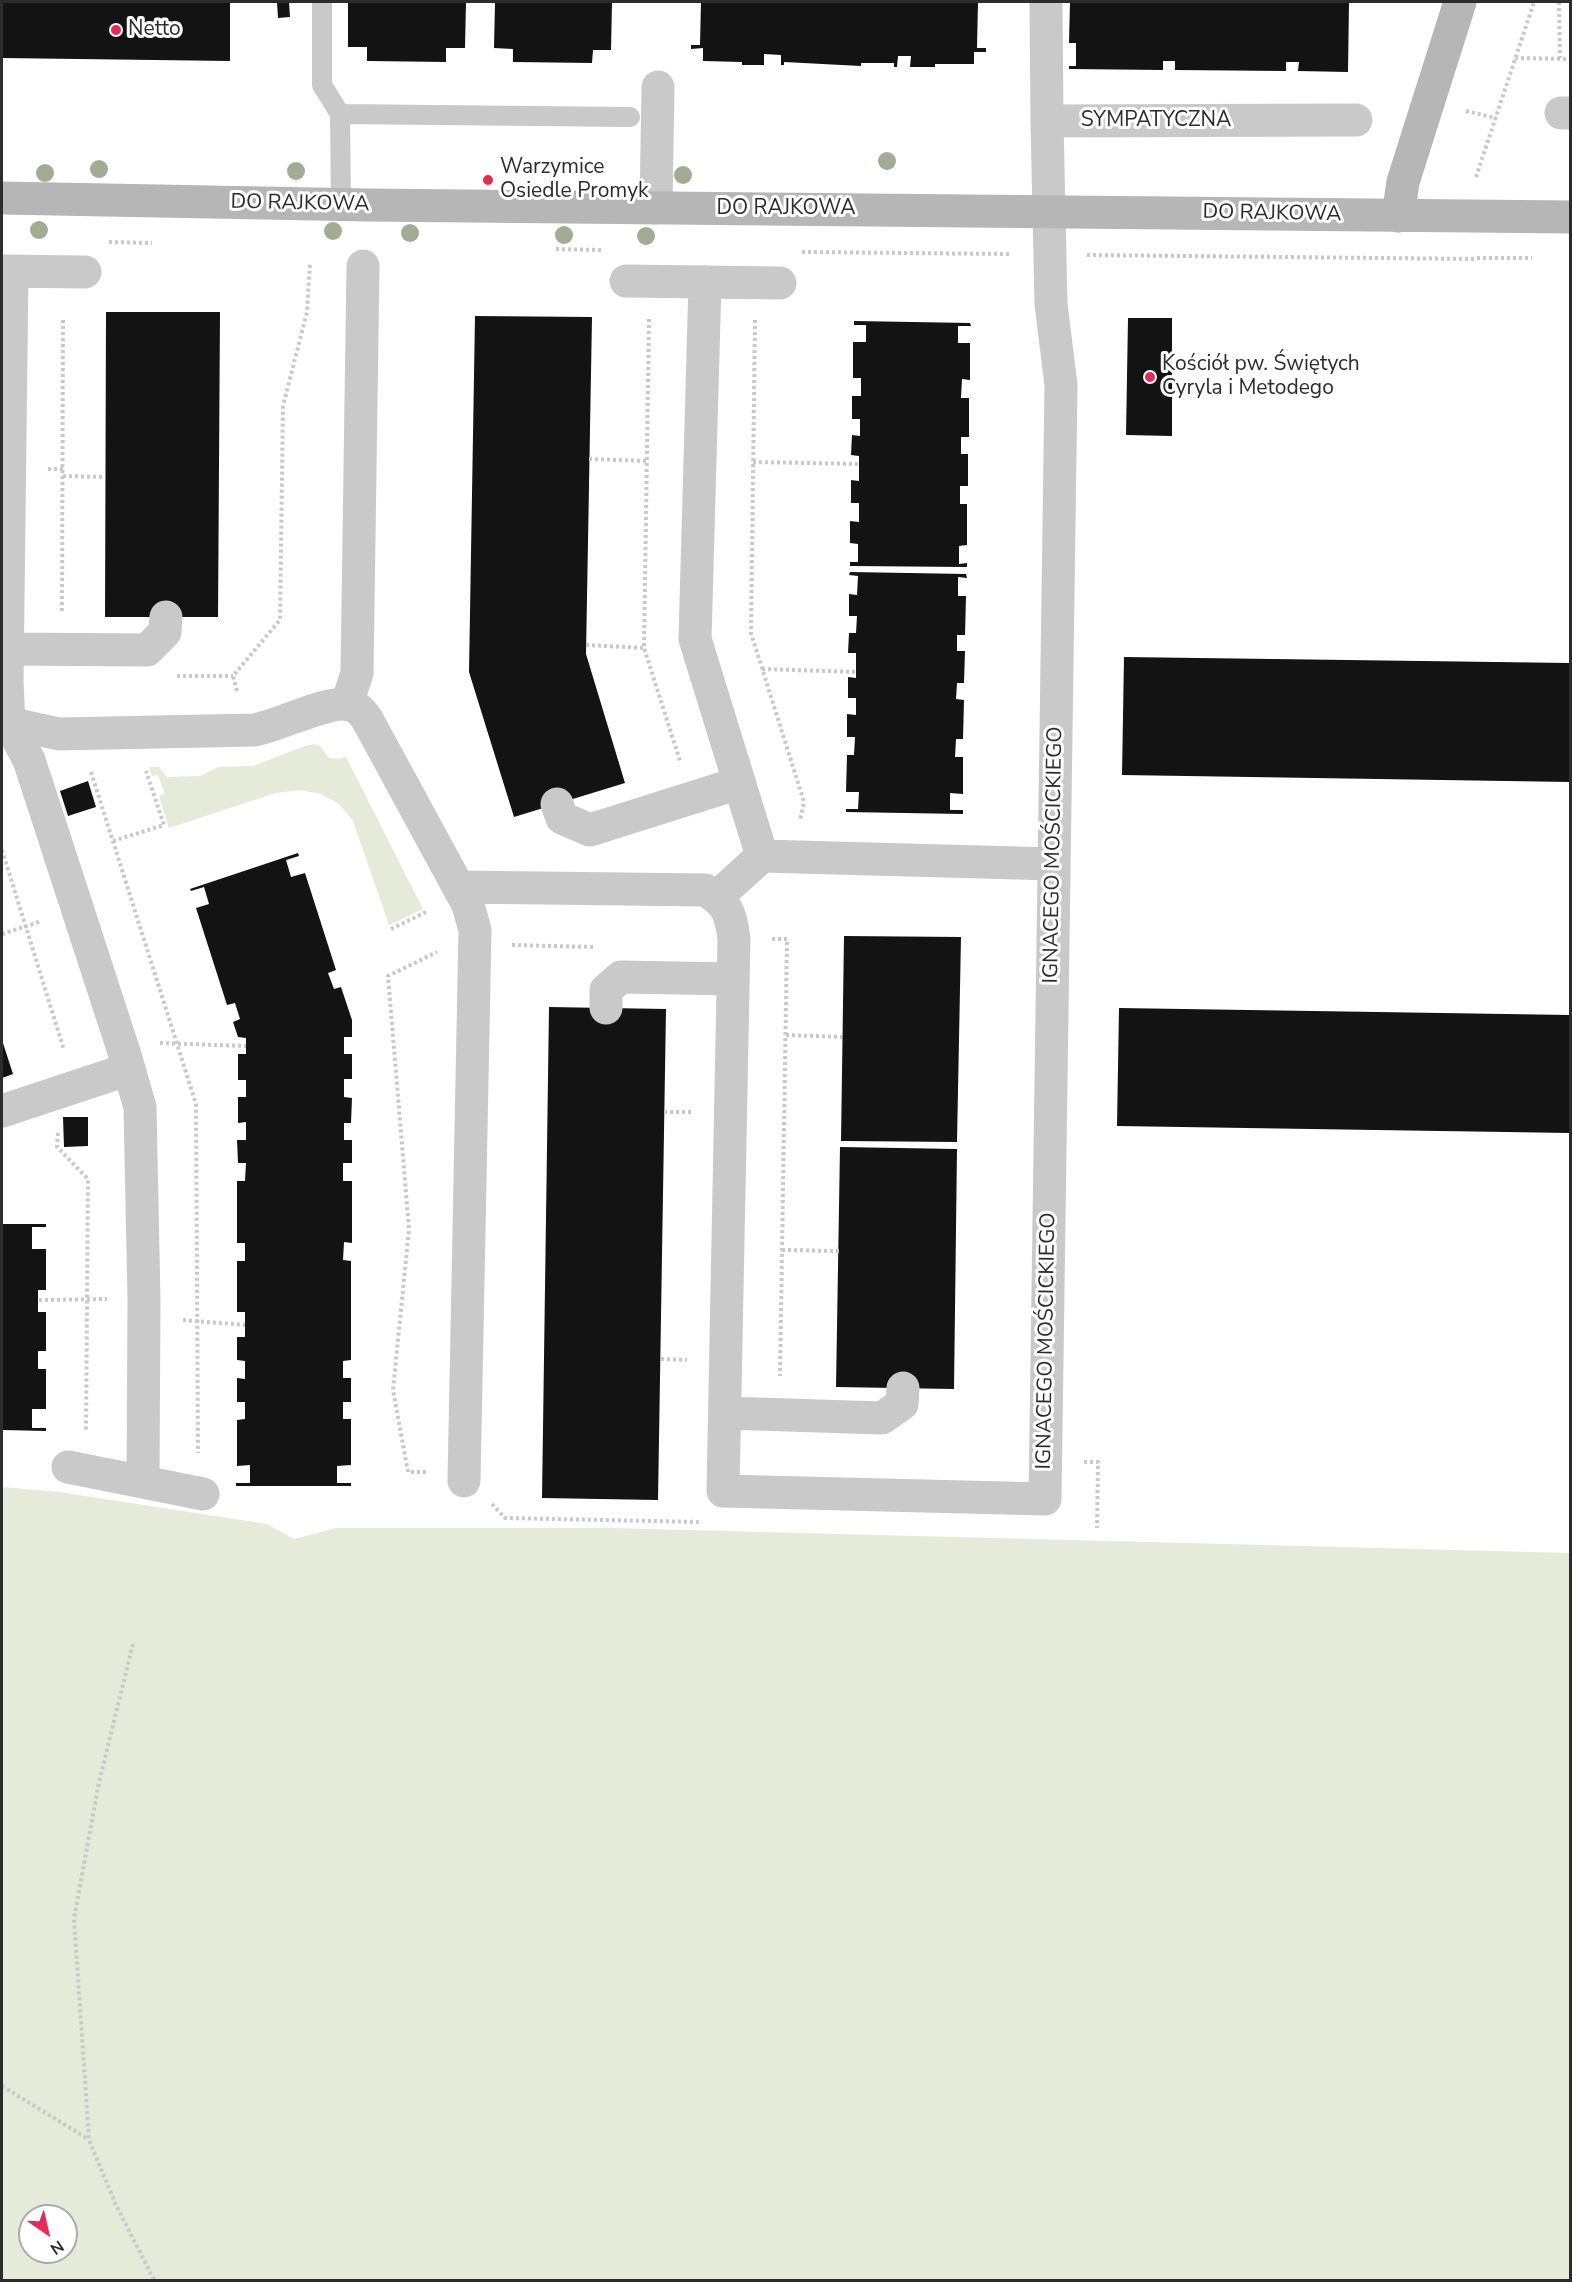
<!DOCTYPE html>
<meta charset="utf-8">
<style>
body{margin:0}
#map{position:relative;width:1572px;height:2282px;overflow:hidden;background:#fff;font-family:"Nunito Sans",sans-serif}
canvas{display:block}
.frame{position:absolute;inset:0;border:3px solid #2c2c2c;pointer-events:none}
.north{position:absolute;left:18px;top:2204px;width:60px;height:60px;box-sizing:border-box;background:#fff;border:2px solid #ababab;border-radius:50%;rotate:146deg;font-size:16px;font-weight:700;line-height:24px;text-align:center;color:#2c2c2c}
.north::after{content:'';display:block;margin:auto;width:21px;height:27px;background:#e72a54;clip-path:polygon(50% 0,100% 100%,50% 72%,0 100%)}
</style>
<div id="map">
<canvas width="1572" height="2282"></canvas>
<div class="frame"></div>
<div class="north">N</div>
</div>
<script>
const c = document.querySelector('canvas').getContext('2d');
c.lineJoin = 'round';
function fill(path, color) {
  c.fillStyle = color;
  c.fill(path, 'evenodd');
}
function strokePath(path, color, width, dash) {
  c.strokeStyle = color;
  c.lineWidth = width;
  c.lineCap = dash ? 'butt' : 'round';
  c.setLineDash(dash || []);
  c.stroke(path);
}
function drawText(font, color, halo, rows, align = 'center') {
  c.font = font + ' "Nunito Sans",sans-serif';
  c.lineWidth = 6;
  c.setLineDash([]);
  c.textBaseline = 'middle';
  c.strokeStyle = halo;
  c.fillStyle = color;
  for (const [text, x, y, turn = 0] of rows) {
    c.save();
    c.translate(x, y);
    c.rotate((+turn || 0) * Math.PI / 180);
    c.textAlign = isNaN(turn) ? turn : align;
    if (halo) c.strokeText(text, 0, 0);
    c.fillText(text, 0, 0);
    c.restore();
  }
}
fill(new Path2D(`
 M 314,744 L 320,746 L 329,758 L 338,759 L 346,757 L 423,909 L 389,925 L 353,821 L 339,804 L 321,794 L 300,790 L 276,793 L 169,828 L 159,796 L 165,794 L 158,775 L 152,776 L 149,767 L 159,767 L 167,777 L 200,776 L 218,767 L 253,766 L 305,746 Z
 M 2,1487 L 59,1492 L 267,1524 L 294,1539 L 336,1528 L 609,1528 L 1570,1553 L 1570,2280 L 2,2280 ZM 30,2216 L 66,2216 L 66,2252 L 30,2252 Z`), '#e5ead9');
fill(new Path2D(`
 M 2,2 L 230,2 L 230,61 L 2,58 Z
 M 277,2 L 289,2 L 290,17 L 278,18 Z
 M 348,2 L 466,2 L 465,48 L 446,48 L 446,62 L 367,61 L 367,47 L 348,47 Z
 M 495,2 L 612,2 L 611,50 L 593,50 L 592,63 L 513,62 L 513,49 L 494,48 Z
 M 701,2 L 978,2 L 977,48 L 986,48 L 986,52 L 974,52 L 974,64 L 935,64 L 935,67 L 910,67 L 911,56 L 898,56 L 897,67 L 894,67 L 894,63 L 861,63 L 861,66 L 784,62 L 784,65 L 781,65 L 781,55 L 764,54 L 764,65 L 742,65 L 742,62 L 703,61 L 703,48 L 691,49 L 691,45 L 700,45 Z
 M 1070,2 L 1349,2 L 1348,72 L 1298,71 L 1299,62 L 1286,62 L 1286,71 L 1175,70 L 1175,61 L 1163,61 L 1163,70 L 1069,69 L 1069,66 L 1076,66 L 1076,43 L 1069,43 Z
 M 106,312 L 220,312 L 218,617 L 105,617 Z
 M 475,316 L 592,317 L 586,654 L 625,783 L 514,817 L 469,672 Z
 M 1128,318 L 1172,318 L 1172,436 L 1126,435 Z
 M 854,321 L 970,323 L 971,326 L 958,326 L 958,343 L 970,343 L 970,380 L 962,379 L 961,398 L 969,398 L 969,437 L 961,437 L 961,454 L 968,454 L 968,486 L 960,486 L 960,504 L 967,504 L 967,545 L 959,546 L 959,564 L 967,563 L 967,567 L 850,566 L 850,562 L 858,562 L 858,544 L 850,543 L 850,521 L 859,522 L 859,503 L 851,503 L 851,480 L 859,481 L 859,456 L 851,455 L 852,435 L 860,436 L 860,419 L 852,419 L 852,396 L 861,396 L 861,378 L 853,378 L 853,342 L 866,342 L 866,325 L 854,325 Z
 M 850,572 L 966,574 L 967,578 L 958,577 L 958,596 L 966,596 L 965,635 L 957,635 L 957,651 L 965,651 L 964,683 L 957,683 L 956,699 L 964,700 L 963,739 L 956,739 L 955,757 L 963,757 L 963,794 L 950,793 L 950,810 L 963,810 L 963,814 L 846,812 L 846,809 L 858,809 L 859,792 L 846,792 L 847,755 L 854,755 L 855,737 L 847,737 L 847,714 L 856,715 L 856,698 L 848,698 L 848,677 L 856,678 L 856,653 L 848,653 L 849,633 L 856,633 L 857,616 L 849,616 L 849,594 L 857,595 L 858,576 L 849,575 Z
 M 1124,657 L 1570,663 L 1570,782 L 1122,775 Z
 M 88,781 L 96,807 L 68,816 L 60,791 Z
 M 298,853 L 299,856 L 286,860 L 291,877 L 305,873 L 336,970 L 328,973 L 334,989 L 341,987 L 352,1020 L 352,1037 L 344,1037 L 344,1054 L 352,1054 L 352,1079 L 344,1079 L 344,1097 L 352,1098 L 351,1123 L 344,1123 L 344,1140 L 352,1140 L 352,1163 L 343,1163 L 343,1181 L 352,1181 L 352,1243 L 344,1242 L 343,1260 L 351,1261 L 351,1360 L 343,1361 L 343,1378 L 351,1378 L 351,1402 L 343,1402 L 343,1419 L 351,1419 L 351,1465 L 337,1466 L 337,1483 L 351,1483 L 351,1486 L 236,1486 L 236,1483 L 250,1483 L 250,1465 L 237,1466 L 237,1420 L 245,1419 L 245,1402 L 237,1402 L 237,1378 L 245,1379 L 245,1361 L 237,1360 L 237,1337 L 245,1337 L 245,1312 L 237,1312 L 237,1261 L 245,1261 L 245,1243 L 237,1243 L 237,1181 L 245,1181 L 246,1163 L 238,1163 L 237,1140 L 246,1140 L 246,1122 L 238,1123 L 238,1097 L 246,1097 L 246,1080 L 238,1080 L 238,1054 L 246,1054 L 246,1038 L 238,1037 L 233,1022 L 240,1019 L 235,1003 L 227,1005 L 196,908 L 209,904 L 204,887 L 191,891 L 190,889 Z
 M 844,936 L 961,937 L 957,1142 L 841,1141 Z
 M 549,1007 L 666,1009 L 658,1500 L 542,1498 Z
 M 1119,1008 L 1570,1015 L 1570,1133 L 1117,1126 Z
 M 2,1040 L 13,1074 L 2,1078 Z
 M 63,1117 L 88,1117 L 88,1146 L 64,1147 Z
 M 840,1147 L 957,1149 L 954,1389 L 836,1387 Z
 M 2,1224 L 46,1224 L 46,1227 L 32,1227 L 32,1249 L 46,1249 L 46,1290 L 38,1290 L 38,1312 L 46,1312 L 46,1351 L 38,1351 L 38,1369 L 46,1369 L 46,1409 L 32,1409 L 32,1428 L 46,1428 L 46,1431 L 2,1430 Z`), '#131313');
strokePath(new Path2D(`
 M 1559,2 L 1560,58
 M 1515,58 L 1570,59
 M 1466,111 L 1496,118
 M 1476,177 L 1534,2
 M 109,242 L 152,243
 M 556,249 L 603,250
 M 802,252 L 1011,254
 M 1087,255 L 1477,259
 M 1477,258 L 1532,258
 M 649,319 L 644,648 L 680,761
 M 755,320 L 751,633 L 804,802 L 800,820
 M 589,459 L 647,461
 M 753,462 L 859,464
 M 48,469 L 63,469
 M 63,476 L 105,477
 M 62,611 L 63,318
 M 586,645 L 644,648
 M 762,669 L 856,672
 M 177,676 L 233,676
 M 237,691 L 233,676 L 280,620 L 283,406 L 307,312 L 310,264
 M 91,772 L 196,1104 L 198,1453
 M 113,841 L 164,825 L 146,771
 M 2,850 L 64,1050
 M 391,929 L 428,911
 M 2,934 L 42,921
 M 772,939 L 787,939 L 780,1376
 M 512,945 L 594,947
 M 786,1035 L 842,1037
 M 160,1043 L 246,1046
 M 664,1112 L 694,1112
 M 58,1133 L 57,1147 L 88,1179 L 86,1431
 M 782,1250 L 839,1251
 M 39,1300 L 107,1299
 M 183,1320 L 245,1325
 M 661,1359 L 687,1360
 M 1084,1462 L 1098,1462 L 1097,1528
 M 426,1472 L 408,1472 L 393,1390 L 409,1229 L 388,976 L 437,952
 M 492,1504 L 505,1518 L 700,1522
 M 133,1644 L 99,1782 L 74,1919 L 89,2140 L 116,2205 L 154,2280
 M 2,2086 L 88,2139`), '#c9c9c9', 4, [3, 3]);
strokePath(new Path2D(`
 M 322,2 L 322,85 L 340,114 L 341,205
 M 340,114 L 630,117`), '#c9c9c9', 20);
strokePath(new Path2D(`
 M 1046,2 L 1047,121
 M 1561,113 L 1570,113
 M 656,208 L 658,87
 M 2,271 L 85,272
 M 12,271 L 7,682 L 9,723 L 29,760 L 125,1055 L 140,1107 L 144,1300 L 143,1482
 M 626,281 L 780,283
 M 705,282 L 695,639 L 762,856
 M 7,649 L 147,650 L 165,632 L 166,617
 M 347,704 L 357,673 L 363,266
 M 2,724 L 9,723 L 59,734 L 254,730 C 278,726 331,699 349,705 C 358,707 362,712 367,719 L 468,905 L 475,930 L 464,1481
 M 557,804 L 562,818 L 590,830 L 739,783
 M 459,887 L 705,890 C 727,903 731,913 734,939 L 723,1491 L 1045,1499 L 1061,385 L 1051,304 L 1047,121 L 1356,120
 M 717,897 L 762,856 L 1054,864
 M 606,1008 L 606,990 L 621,977 L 733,979
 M 2,1111 L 129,1069
 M 725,1413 L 882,1418 L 902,1404 L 903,1388
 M 68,1467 L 203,1494`), '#c9c9c9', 33);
strokePath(new Path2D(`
 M 2,198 L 367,205 L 1570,217
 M 1398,216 L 1403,182 L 1460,2`), '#b6b6b6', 33);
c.fillStyle = '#a2ac92';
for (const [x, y] of [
 [887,161],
 [99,169],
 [296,171],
 [45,173],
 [683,175],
 [39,230],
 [333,231],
 [410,233],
 [564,235],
 [646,236]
]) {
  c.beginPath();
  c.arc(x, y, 9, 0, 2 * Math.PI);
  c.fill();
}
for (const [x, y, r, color] of [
 [116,30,6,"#e72a54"],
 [488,180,6,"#e72a54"],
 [1150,377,6,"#e72a54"]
]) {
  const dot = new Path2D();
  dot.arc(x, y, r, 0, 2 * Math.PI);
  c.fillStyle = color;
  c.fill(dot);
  strokePath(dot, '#fff', 2);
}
drawText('21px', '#2c2c2c', '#fff', [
 ["Netto",128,30],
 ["Warzymice",500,168],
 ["Osiedle Promyk",500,192],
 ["Kościół pw. Świętych",1162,365],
 ["Cyryla i Metodego",1162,389]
], 'left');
drawText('21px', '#2c2c2c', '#fff', [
 ["SYMPATYCZNA",1156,121],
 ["DO RAJKOWA",300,204,1],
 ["DO RAJKOWA",786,209],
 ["DO RAJKOWA",1272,214,1],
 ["IGNACEGO MOŚCICKIEGO",1054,855,-89],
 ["IGNACEGO MOŚCICKIEGO",1047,1341,-89]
]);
</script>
